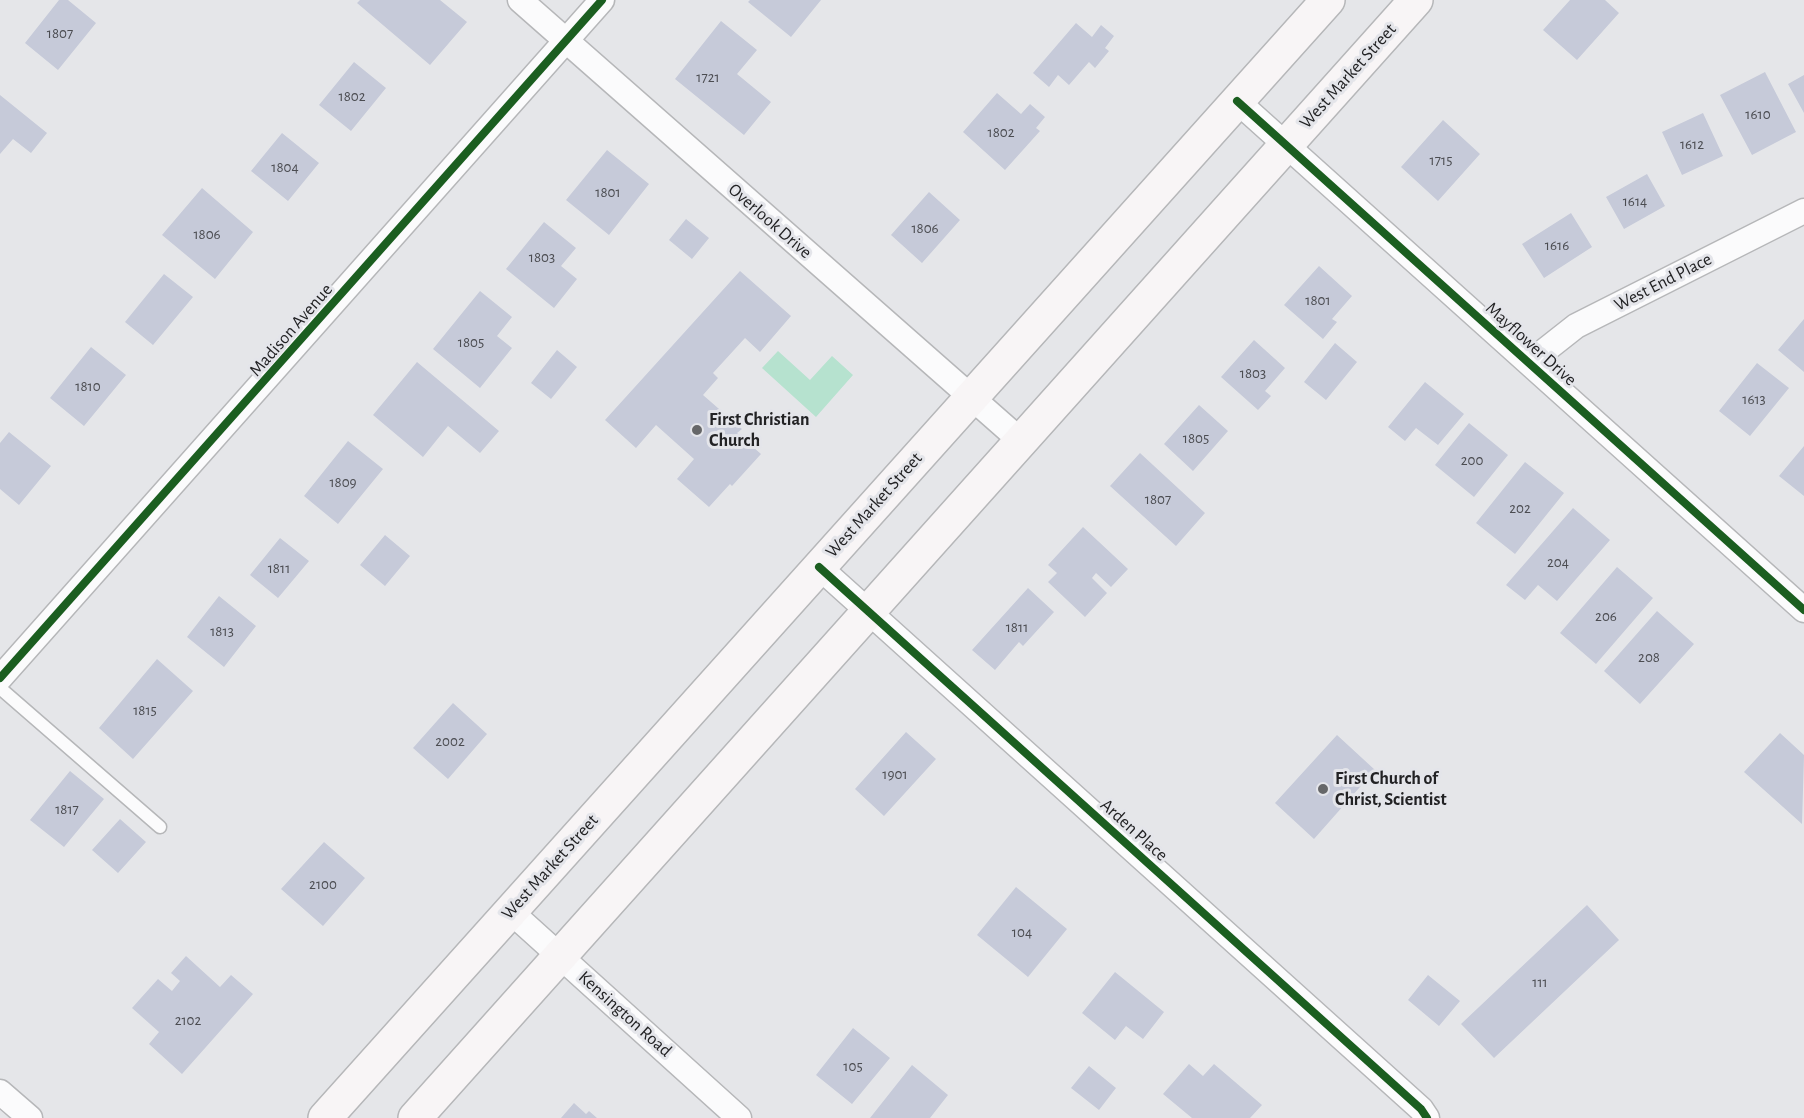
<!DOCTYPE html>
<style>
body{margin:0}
canvas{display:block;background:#e5e6e9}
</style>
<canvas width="1804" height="1118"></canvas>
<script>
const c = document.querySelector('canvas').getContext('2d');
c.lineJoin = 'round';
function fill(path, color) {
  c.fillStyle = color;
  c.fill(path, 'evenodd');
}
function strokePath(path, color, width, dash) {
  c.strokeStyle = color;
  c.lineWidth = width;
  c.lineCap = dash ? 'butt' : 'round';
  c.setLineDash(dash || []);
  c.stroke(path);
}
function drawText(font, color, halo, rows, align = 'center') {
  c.font = font + ' "Alegreya Sans",sans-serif';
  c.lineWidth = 6;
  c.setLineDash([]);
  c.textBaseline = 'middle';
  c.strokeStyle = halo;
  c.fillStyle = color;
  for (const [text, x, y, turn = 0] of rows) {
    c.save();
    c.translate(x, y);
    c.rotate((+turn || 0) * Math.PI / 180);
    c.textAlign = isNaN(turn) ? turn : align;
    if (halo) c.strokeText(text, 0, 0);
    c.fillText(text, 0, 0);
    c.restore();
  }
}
fill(new Path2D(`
 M 778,351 L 810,380 L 832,356 L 853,375 L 816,417 L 762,368 Z`), '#b6e2cf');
fill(new Path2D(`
 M 59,0 L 68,0 L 96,23 L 58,70 L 25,43 Z
 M 360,0 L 440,0 L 467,22 L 430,65 L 357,3 Z
 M 750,0 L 821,0 L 791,37 L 748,2 Z
 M 1570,0 L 1605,0 L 1619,13 L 1577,60 L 1543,30 Z
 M 721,21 L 757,50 L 737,74 L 771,102 L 744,135 L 675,79 Z
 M 1076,23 L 1092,37 L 1101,25 L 1114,36 L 1105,48 L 1109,51 L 1095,68 L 1089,62 L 1069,85 L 1058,75 L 1049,87 L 1033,73 Z
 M 354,62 L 386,88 L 351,131 L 319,105 Z
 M 1765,72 L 1796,132 L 1752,155 L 1720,95 Z
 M 1804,75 L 1804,113 L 1788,84 Z
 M 997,93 L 1021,114 L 1030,104 L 1045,117 L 1036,128 L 1040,131 L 1005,170 L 963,132 Z
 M 0,95 L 47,133 L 31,153 L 13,139 L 0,154 Z
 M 1703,113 L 1723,156 L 1682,175 L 1662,132 Z
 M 1443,120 L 1480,154 L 1438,201 L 1401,167 Z
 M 282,133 L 319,163 L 288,201 L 251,171 Z
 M 607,150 L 649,184 L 609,235 L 566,200 Z
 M 1647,174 L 1665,206 L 1624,229 L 1606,197 Z
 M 202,188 L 253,232 L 215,279 L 162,235 Z
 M 929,192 L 960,220 L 922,263 L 891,235 Z
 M 1571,213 L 1592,247 L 1544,278 L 1522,244 Z
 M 686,219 L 709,238 L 692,259 L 669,240 Z
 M 544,222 L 576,248 L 561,266 L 577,279 L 554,308 L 506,269 Z
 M 1319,266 L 1352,296 L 1332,319 L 1337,322 L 1323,339 L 1284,305 Z
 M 740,271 L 791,316 L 760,352 L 745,338 L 713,373 L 718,378 L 703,395 L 742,429 L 737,433 L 761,454 L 732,486 L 730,484 L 709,507 L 677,479 L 694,459 L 656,425 L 636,448 L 605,420 Z
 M 164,274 L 193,297 L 153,345 L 125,322 Z
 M 480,291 L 512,317 L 497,336 L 512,348 L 480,388 L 433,349 Z
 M 1804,319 L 1804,372 L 1778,350 Z
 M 1254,340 L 1285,368 L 1265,391 L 1271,396 L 1258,410 L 1221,377 Z
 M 1335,343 L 1357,362 L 1326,400 L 1304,382 Z
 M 91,347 L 126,375 L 84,426 L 50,398 Z
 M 557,350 L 577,367 L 551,399 L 531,383 Z
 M 417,362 L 499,431 L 480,453 L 448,426 L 423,457 L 373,415 Z
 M 1757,363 L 1789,388 L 1750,436 L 1719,411 Z
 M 1425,382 L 1464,414 L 1438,445 L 1416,428 L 1405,441 L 1388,427 Z
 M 1199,405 L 1228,431 L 1193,471 L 1164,444 Z
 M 1469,423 L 1508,455 L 1474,497 L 1435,465 Z
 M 9,432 L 51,466 L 19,505 L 0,489 L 0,443 Z
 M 348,441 L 383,469 L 338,524 L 304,496 Z
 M 1804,446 L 1804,496 L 1779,476 Z
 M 1140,453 L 1205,513 L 1176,546 L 1110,486 Z
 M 1525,462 L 1564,493 L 1515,554 L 1476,523 Z
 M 1573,508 L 1610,540 L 1557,601 L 1538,585 L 1525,600 L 1506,585 Z
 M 1083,527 L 1128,569 L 1111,587 L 1096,573 L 1092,578 L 1107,593 L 1085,617 L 1048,582 L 1057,573 L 1048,565 Z
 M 385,535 L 410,556 L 385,586 L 360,565 Z
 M 280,538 L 309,561 L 278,598 L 250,575 Z
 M 1617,567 L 1653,598 L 1596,664 L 1560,633 Z
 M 1028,588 L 1054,612 L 1023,646 L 1019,642 L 995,670 L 972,650 Z
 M 219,596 L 256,626 L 224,667 L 187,637 Z
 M 1657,611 L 1694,644 L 1640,704 L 1604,671 Z
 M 157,659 L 193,691 L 133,759 L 99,728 Z
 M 453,703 L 487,734 L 448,779 L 413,748 Z
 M 906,732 L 936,759 L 884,816 L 855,789 Z
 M 1780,733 L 1804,755 L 1802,824 L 1744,772 Z
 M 1337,735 L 1375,770 L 1314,839 L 1275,803 Z
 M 70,771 L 104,799 L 64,847 L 30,820 Z
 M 120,819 L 146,842 L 118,873 L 92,850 Z
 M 324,842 L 365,878 L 323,926 L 281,889 Z
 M 1016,887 L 1067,929 L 1028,977 L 977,935 Z
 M 1587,905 L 1619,940 L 1494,1058 L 1461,1024 Z
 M 186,956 L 220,987 L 231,975 L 253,994 L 182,1074 L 149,1044 L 159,1032 L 132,1008 L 158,979 L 172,991 L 180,981 L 171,973 Z
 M 1115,972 L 1164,1012 L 1143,1039 L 1126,1026 L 1115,1040 L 1082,1013 Z
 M 1428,975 L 1460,1001 L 1439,1026 L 1408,1000 Z
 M 853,1028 L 890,1058 L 852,1104 L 816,1075 Z
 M 1189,1064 L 1203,1076 L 1214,1064 L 1262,1105 L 1250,1118 L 1192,1118 L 1163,1094 Z
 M 912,1065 L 948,1095 L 930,1118 L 870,1118 Z
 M 1089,1066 L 1116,1088 L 1099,1110 L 1071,1088 Z
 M 574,1103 L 586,1114 L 589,1111 L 597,1118 L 561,1118 Z`), '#c6cad9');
const service = new Path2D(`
 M 0,688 L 160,827`);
const minor = new Path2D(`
 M 520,0 L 1021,441
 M 1237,101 L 1804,610
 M 1529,363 L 1576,326 L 1804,211
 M 819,567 L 1421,1109 L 1427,1118
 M 0,678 L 602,0
 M 510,911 L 739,1118
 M 0,1092 L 30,1118`);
const secondary = new Path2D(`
 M 325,1118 L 1328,0
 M 415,1118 L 1416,0`);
strokePath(service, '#b6b7b9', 15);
strokePath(minor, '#b6b7b9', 27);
strokePath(secondary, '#b6b7b9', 36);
strokePath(service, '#fbfbfc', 12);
strokePath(minor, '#fbfbfc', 24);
strokePath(secondary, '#f8f5f6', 33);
strokePath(new Path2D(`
 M 1237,101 L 1804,610
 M 819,567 L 1421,1109 L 1427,1118
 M 0,678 L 602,0`), '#1b5e20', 8);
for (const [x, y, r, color] of [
 [697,430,6,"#666769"],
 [1323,789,6,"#666769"]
]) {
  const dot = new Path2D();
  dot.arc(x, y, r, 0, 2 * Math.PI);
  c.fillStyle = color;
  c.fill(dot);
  strokePath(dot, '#e4e5ea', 2);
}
drawText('15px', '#4b4c51', null, [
 ["1807",60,33],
 ["1721",708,77],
 ["1802",352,96],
 ["1610",1758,114],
 ["1802",1001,132],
 ["1612",1692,144],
 ["1715",1441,160],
 ["1804",285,167],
 ["1801",608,192],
 ["1614",1635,201],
 ["1806",925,228],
 ["1806",207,234],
 ["1616",1557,245],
 ["1803",542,257],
 ["1801",1318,300],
 ["1805",471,342],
 ["1803",1253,373],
 ["1810",88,386],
 ["1613",1754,399],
 ["1805",1196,438],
 ["200",1472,460],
 ["1809",343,482],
 ["1807",1158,499],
 ["202",1520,508],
 ["204",1558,562],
 ["1811",279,568],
 ["206",1606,616],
 ["1811",1017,627],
 ["1813",222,631],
 ["208",1649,657],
 ["1815",145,710],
 ["2002",450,741],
 ["1901",895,774],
 ["1817",67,809],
 ["2100",323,884],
 ["104",1022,932],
 ["111",1540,982],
 ["2102",188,1020],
 ["105",853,1066]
]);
drawText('18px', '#222224', '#e4e5ea', [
 ["West Market Street",1348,76,-48],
 ["Overlook Drive",770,221,41],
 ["West End Place",1663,282,-27],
 ["Madison Avenue",291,330,-49],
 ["Mayflower Drive",1531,344,42],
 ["West Market Street",874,505,-48],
 ["Arden Place",1134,830,42],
 ["West Market Street",550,867,-48],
 ["Kensington Road",625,1014,42]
]);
drawText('bold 18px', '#222224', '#e4e5ea', [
 ["First Christian",709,420],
 ["Church",709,441],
 ["First Church of",1335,779],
 ["Christ, Scientist",1335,800]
], 'left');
</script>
